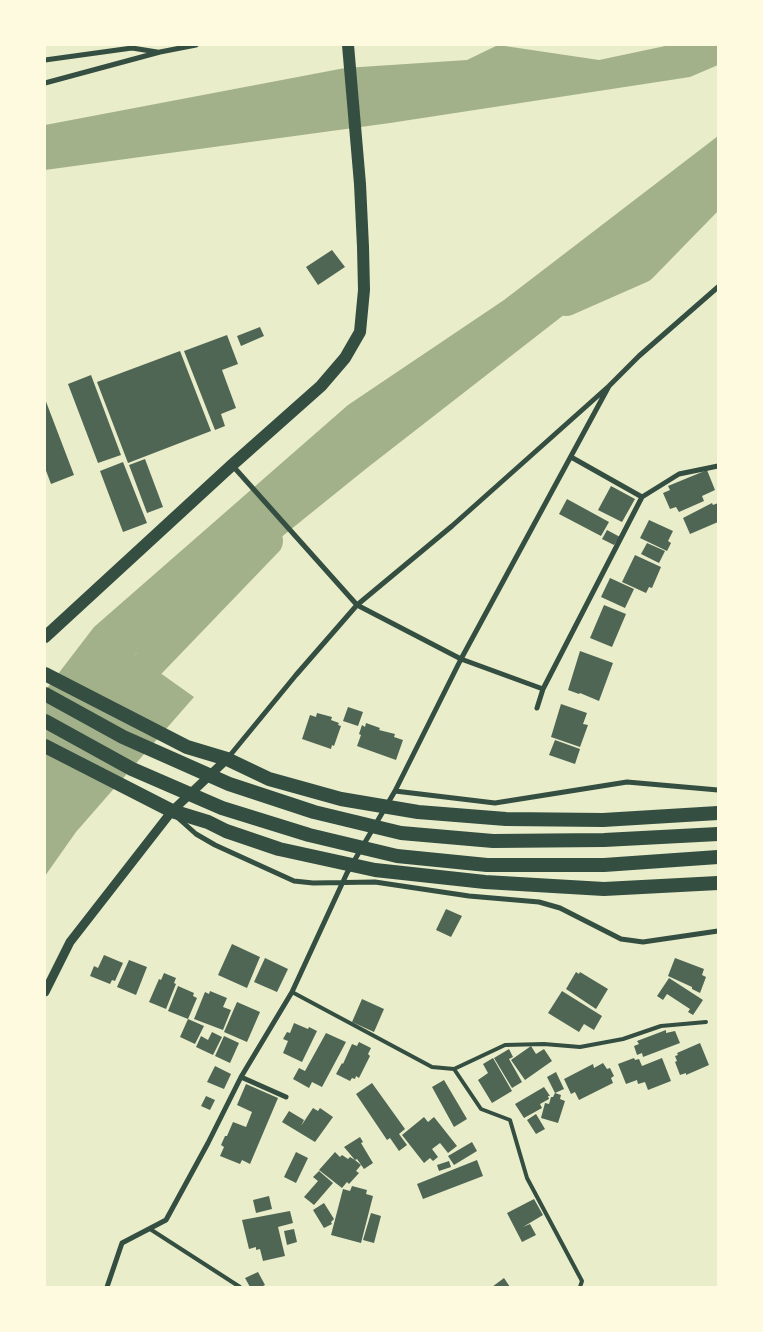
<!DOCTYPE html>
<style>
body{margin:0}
#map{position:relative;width:763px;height:1332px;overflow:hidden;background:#e9edc9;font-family:Lato,sans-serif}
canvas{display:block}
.frame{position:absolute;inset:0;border:46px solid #fefae0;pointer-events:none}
</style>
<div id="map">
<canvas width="763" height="1332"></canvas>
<div class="frame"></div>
</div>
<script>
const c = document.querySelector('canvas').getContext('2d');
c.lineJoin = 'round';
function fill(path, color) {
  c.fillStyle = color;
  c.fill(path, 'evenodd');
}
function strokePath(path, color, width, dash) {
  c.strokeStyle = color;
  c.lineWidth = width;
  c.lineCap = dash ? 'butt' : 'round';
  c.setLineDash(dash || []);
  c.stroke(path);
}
fill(new Path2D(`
 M 498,45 L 599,60 L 670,45 L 718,45 L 718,65 L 690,77 L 390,123 L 45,170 L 45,125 L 345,68 L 467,60 Z
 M 718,136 L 718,195 L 367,468 L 135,655 L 194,697 L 76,832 L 45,876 L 45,691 L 94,627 L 348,405 L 504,300 Z`), '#a3b18a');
strokePath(new Path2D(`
 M 566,300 L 641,267 L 718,188
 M 117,697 L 267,541`), '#a3b18a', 32);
fill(new Path2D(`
 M 332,250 L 345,267 L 318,285 L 306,267 Z
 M 260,327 L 264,336 L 241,346 L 237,336 Z
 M 227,335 L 238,364 L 222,370 L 236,408 L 221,414 L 225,426 L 215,430 L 184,351 Z
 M 180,351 L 211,431 L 128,463 L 97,382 Z
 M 91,375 L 121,455 L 98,463 L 68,384 Z
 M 45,399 L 74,475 L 51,484 L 45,468 Z
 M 145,459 L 163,507 L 147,513 L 129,465 Z
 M 123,462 L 147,523 L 123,532 L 100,471 Z
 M 707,470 L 715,490 L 702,496 L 704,501 L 679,512 L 676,507 L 670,509 L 663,493 L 670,490 L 668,486 Z
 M 611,486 L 635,499 L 622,522 L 598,510 Z
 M 567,499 L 609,522 L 601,536 L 559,514 Z
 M 712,503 L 713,505 L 718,503 L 718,522 L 690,534 L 683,518 Z
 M 649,520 L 673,531 L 668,541 L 671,543 L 667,551 L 640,538 Z
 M 607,530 L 620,537 L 614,545 L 602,539 Z
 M 647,543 L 665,551 L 659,563 L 641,554 Z
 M 635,555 L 661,567 L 652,588 L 649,587 L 646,593 L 622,582 Z
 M 610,578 L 634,589 L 625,608 L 601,597 Z
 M 604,605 L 626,614 L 612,647 L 590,638 Z
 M 580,651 L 613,663 L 599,701 L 580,693 L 579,694 L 568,690 Z
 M 561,704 L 587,713 L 583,724 L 588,725 L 580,747 L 551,737 Z
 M 348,707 L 363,712 L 358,726 L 343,721 Z
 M 317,713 L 332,717 L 331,720 L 339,723 L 338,725 L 341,726 L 334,746 L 332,745 L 331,749 L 302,739 L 310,715 L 316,717 Z
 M 366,723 L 380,728 L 379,730 L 395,734 L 394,737 L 403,740 L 396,760 L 357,746 L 361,735 L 359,734 L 362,725 L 365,727 Z
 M 555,740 L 580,749 L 575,764 L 549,755 Z
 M 446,909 L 462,916 L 451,937 L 436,930 Z
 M 232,944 L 260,957 L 247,988 L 218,975 Z
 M 104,955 L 123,963 L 115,981 L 112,980 L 110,984 L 90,976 L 94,966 L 98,968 Z
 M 265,958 L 288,969 L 277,992 L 254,982 Z
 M 675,958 L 704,969 L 702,975 L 706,977 L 700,993 L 692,989 L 692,987 L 668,976 Z
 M 129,960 L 147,967 L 136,995 L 117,987 Z
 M 576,972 L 579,974 L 580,972 L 608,989 L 596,1009 L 566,989 Z
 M 164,973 L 176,978 L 174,983 L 176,984 L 166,1009 L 149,1002 L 159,979 L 161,980 Z
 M 669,978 L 703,1000 L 693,1015 L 688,1012 L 690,1009 L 667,994 L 663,1000 L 657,996 Z
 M 178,986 L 194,993 L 193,996 L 197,998 L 188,1019 L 168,1011 Z
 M 210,991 L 227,998 L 223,1007 L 231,1010 L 223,1030 L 194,1019 L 205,992 L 209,994 Z
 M 562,991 L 602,1016 L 594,1030 L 584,1024 L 579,1032 L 548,1013 Z
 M 362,999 L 384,1009 L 374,1032 L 352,1022 Z
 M 237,1002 L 260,1012 L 247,1042 L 224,1032 Z
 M 188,1019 L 204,1026 L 195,1044 L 180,1037 Z
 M 294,1023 L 308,1029 L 309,1027 L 317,1031 L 302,1062 L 283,1053 L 288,1041 L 283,1039 L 287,1032 L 290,1033 Z
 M 666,1030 L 666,1033 L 675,1031 L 680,1043 L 643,1057 L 642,1053 L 637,1055 L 634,1046 L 639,1044 L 637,1041 Z
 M 212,1032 L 222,1037 L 213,1055 L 196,1047 L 201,1036 L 208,1040 Z
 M 326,1033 L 346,1042 L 322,1087 L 312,1082 L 309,1088 L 293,1079 L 299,1068 L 305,1071 Z
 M 224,1036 L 239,1043 L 230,1063 L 215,1056 Z
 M 359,1042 L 371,1048 L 368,1054 L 370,1056 L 359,1078 L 356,1076 L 355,1079 L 352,1078 L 350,1081 L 336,1074 L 342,1063 L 343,1064 L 352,1044 L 357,1046 Z
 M 700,1043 L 709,1065 L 686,1075 L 686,1073 L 680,1075 L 675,1062 L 677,1061 L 675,1056 L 678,1055 L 677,1053 Z
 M 531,1046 L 536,1054 L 544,1049 L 552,1061 L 525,1080 L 511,1060 Z
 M 509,1049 L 513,1057 L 509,1059 L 522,1082 L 512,1088 L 494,1058 Z
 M 493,1058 L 512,1091 L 492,1103 L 478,1080 L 488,1073 L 483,1064 Z
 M 634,1058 L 635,1060 L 639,1059 L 642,1066 L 662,1058 L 671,1081 L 648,1090 L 645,1082 L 638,1084 L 637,1080 L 626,1084 L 618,1064 Z
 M 603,1063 L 607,1069 L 610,1068 L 614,1076 L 611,1078 L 613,1083 L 579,1100 L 575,1092 L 571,1094 L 564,1079 L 593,1064 L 594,1068 Z
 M 215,1066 L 231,1074 L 224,1089 L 207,1082 Z
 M 556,1072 L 564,1089 L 555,1093 L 547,1077 Z
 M 444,1080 L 467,1119 L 454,1127 L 432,1087 Z
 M 372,1083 L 405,1129 L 399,1134 L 407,1145 L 399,1151 L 390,1138 L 387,1140 L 356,1094 Z
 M 246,1084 L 278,1098 L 250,1164 L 242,1160 L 240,1164 L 220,1156 L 224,1147 L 221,1145 L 225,1136 L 227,1136 L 233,1122 L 246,1127 L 252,1112 L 237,1105 Z
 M 544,1087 L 550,1096 L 548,1096 L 549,1099 L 540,1104 L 542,1108 L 524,1118 L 515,1104 Z
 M 555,1093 L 561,1095 L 560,1099 L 565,1101 L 558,1123 L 541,1118 L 545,1103 L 549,1104 L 551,1097 L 553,1097 Z
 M 206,1096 L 215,1100 L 210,1110 L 201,1106 Z
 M 313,1108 L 318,1111 L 320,1108 L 333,1117 L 315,1142 L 282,1122 L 289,1111 L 304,1120 L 301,1126 Z
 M 536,1114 L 545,1129 L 536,1134 L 527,1120 Z
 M 424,1117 L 428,1122 L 434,1117 L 457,1146 L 448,1153 L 440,1143 L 432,1149 L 438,1157 L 433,1161 L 430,1158 L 424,1163 L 402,1135 Z
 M 360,1137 L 363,1142 L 361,1143 L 373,1163 L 364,1169 L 357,1159 L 355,1160 L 361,1165 L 356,1171 L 359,1173 L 349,1184 L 347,1182 L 342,1188 L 319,1170 L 335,1152 L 340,1157 L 342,1155 L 348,1159 L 350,1157 L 355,1160 L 344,1147 Z
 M 472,1142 L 477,1151 L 454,1165 L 448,1156 Z
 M 296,1152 L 308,1158 L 296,1183 L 284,1177 Z
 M 477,1160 L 483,1176 L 423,1199 L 417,1184 Z
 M 449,1161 L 451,1167 L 439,1171 L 437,1165 Z
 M 319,1171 L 333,1183 L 314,1205 L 304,1197 L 318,1181 L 313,1177 Z
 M 352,1186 L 367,1190 L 366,1194 L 373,1196 L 361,1243 L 331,1235 L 343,1189 L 350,1191 Z
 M 269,1196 L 272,1209 L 256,1213 L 253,1200 Z
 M 534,1199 L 543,1215 L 523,1227 L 530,1224 L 536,1235 L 522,1242 L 507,1213 Z
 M 324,1203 L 334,1219 L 331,1222 L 332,1224 L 324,1228 L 313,1210 Z
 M 290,1211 L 293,1223 L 278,1227 L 285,1256 L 263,1261 L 260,1249 L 256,1250 L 256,1247 L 249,1249 L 242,1220 Z
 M 371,1213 L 381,1216 L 374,1243 L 363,1240 Z
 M 294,1229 L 297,1242 L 287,1245 L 284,1231 Z
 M 258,1272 L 265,1285 L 261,1287 L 250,1287 L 245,1278 Z
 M 504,1278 L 510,1287 L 492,1287 Z`), '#4f6655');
strokePath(new Path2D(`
 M 292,992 L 432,1067 L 454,1069 L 481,1109 L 510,1120 L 527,1178 L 582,1281 L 580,1287
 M 454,1069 L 505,1045 L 544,1044 L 580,1047 L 623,1039 L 661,1026 L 706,1022
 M 150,1229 L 240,1287`), '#344e41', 4);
strokePath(new Path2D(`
 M 45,60 L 132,48 L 157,52
 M 45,83 L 160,52 L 196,45
 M 571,457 L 642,497 L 679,474 L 718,466
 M 232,465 L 357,605 L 461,659 L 543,689 L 642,497
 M 537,708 L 543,689
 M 227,759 L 296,675 L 357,605 L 452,526 L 609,386 L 639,356 L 718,287
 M 395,791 L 495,803 L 627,782 L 718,790
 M 177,817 L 196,834 L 215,845 L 294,881 L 313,883 L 375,882 L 469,896 L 539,902 L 560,908 L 621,939 L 643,942 L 718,931
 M 241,1077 L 286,1097
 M 107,1287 L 122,1243 L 166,1220 L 208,1143 L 241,1077 L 292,992 L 347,873 L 395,791 L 461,659 L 609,386`), '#344e41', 5);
strokePath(new Path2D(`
 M 45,992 L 70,942 L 172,811 L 227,759`), '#344e41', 9);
strokePath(new Path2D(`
 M 45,637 L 232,465 L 321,386 L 345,358 L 360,332 L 364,290 L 363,247 L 360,184 L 348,45`), '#344e41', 12);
strokePath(new Path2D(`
 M 45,674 L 187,747 L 227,759 L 269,779 L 341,799 L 418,812 L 506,819 L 603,820 L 718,813
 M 45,694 L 123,737 L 229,784 L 314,812 L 401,833 L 493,841 L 604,840 L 718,834
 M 45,721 L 132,769 L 222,808 L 309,835 L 397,856 L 487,865 L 604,865 L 718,857
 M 45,746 L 172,811 L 208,822 L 226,831 L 279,849 L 375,870 L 485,882 L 604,889 L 718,883`), '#344e41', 14);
</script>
